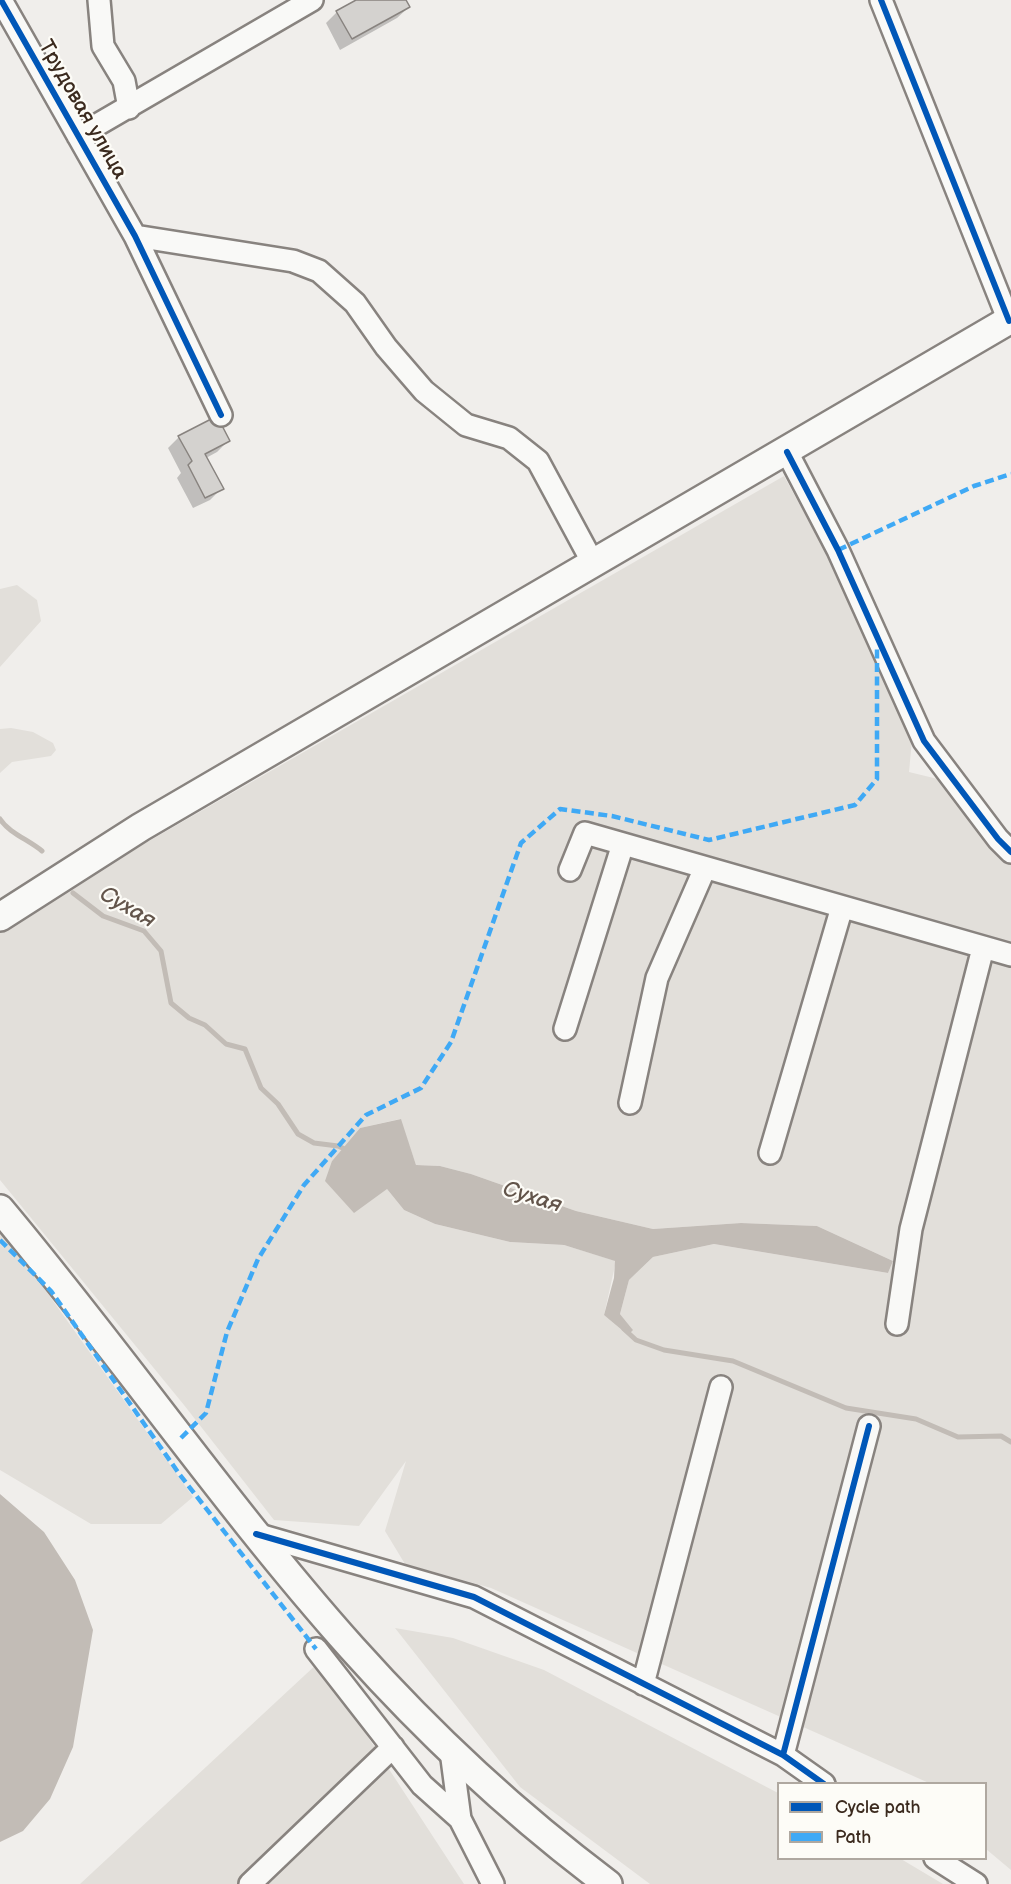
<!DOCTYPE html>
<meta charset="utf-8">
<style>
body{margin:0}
#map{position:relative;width:1011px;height:1884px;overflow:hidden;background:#f0eeeb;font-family:"Balsamiq Sans",sans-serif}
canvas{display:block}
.legend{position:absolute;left:777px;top:1782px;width:210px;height:78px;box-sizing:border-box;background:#fdfcf7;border:2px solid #afa8a0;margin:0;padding:8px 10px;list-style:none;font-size:18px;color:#3b2a1e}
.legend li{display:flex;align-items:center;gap:12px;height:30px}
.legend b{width:30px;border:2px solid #afa8a0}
</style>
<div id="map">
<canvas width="1011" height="1884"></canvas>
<ul class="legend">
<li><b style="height:8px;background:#0057b8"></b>Cycle path</li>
<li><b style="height:8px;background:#3fa9f5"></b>Path</li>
</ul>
</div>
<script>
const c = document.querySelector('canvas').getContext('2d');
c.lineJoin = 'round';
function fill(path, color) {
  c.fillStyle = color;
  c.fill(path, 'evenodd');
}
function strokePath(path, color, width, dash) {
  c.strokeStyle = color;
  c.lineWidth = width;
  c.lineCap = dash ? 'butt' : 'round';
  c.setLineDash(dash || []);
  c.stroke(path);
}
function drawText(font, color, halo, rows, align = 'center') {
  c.font = font + ' "Balsamiq Sans",sans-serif';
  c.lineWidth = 4.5;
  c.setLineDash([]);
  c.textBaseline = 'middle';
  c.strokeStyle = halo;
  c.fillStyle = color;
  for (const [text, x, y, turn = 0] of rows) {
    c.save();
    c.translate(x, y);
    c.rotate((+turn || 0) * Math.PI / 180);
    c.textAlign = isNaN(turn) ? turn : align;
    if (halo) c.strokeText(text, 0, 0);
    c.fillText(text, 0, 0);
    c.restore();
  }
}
fill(new Path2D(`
 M 784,476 L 848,593 L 912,740 L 909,772 L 950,782 L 1011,844 L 1011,1870 L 986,1849 L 986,1784 L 929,1783 L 491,1588 L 405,1564 L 385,1531 L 406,1461 L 359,1526 L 274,1520 L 184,1405 L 0,1180 L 0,933 L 62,891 ZM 400,1119 L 416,1165 L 440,1166 L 471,1174 L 576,1211 L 653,1229 L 741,1223 L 817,1226 L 893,1261 L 888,1273 L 714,1244 L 653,1257 L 629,1280 L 620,1314 L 633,1330 L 604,1315 L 616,1261 L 564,1245 L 510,1242 L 435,1224 L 404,1210 L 387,1189 L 332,1161 L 360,1128 Z
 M 17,585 L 37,600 L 41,621 L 0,667 L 0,589 Z
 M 11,728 L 33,732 L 53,743 L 56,750 L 51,756 L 12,762 L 0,773 L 0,729 Z
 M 0,1231 L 46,1291 L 193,1497 L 161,1524 L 91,1524 L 0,1470 Z
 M 395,1628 L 453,1638 L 544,1670 L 778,1793 L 778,1858 L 901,1859 L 943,1884 L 650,1884 L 520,1787 Z
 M 319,1662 L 464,1884 L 80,1884 Z`), '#e2dfda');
fill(new Path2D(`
 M 401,1119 L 416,1165 L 440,1166 L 471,1174 L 576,1211 L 653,1229 L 741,1223 L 817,1226 L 893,1261 L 888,1273 L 714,1244 L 653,1257 L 629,1280 L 620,1314 L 633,1330 L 628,1335 L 604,1315 L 614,1278 L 615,1261 L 564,1245 L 510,1242 L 435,1224 L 404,1210 L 387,1189 L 354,1213 L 325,1181 L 332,1161 L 360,1128 Z
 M 0,1494 L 44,1532 L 75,1580 L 93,1630 L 73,1747 L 50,1799 L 23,1831 L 0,1842 Z`), '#c2bcb6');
fill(new Path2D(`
 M 359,0 L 405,0 L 409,7 L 397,18 L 340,50 L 326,23 L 337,12 Z
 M 179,437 L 228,441 L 217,452 L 206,458 L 222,488 L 210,500 L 193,508 L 177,478 L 181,473 L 168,448 Z`), '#0003');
strokePath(new Path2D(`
 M 0,819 C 9,833 29,840 42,851
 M 73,893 L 103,916 L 144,931 L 161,951 L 171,1003 L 189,1018 L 205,1025 L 226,1044 L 245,1049 L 261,1088 L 278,1104 L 298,1134 L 314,1143 L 338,1146 L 347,1150
 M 624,1329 L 636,1340 L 664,1350 L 733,1361 L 846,1408 L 916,1419 L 958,1437 L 1001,1436 L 1011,1442`), '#c2bcb6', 5);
const building = new Path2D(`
 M 356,0 L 406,0 L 410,7 L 352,39 L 336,11 Z
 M 217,416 L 230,441 L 205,454 L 224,489 L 205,498 L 188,465 L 192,461 L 178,436 Z`);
fill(building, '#d4d2cf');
strokePath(building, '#88837f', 1.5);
const minor = new Path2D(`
 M 1,0 L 135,236 L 221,415
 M 99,0 L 103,46 L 124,81 L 129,108
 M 881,0 L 1009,321
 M 78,136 L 312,0
 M 135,236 L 293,261 L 319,271 L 355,303 L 386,347 L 424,391 L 466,425 L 509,438 L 538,461 L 593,563
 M 787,452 L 838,550 L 924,741 L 998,839 L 1011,852
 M 570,870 L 585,833 L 1011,955
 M 565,1029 L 623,844
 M 630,1103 L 657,978 L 705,868
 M 770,1153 L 842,907
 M 897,1324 L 911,1229 L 983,948
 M 256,1534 L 474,1597 L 783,1755 L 824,1784
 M 316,1649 L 422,1785 L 460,1819
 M 643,1684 L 721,1387
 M 451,1751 L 460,1819 L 493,1884
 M 783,1755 L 869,1426
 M 935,1858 L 976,1884
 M 250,1884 L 393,1747`);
const major = new Path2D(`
 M 0,917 L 141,827 L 1011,319
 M 0,1209 C 121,1353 227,1508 352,1648 C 429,1734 516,1815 608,1884`);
strokePath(minor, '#88837f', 26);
strokePath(major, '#88837f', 32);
strokePath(minor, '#f9f9f7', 21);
strokePath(major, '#f9f9f7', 27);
strokePath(new Path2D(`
 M 838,550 L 974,486 L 1011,474
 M 0,1240 L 51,1291 L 180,1475 L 316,1649
 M 181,1438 L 206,1413 L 227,1332 L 258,1259 L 304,1185 L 366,1115 L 421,1088 L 451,1042 L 521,843 L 560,809 L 612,816 L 709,840 L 855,805 L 877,779 L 877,647`), '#3fa9f5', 4.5, [9, 4.5]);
strokePath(new Path2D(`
 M 1,0 L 135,236 L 221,415
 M 881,0 L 1009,321
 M 787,452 L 838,550 L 924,741 L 998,839 L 1011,852
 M 256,1534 L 474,1597 L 783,1755 L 824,1784
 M 783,1755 L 869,1426`), '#0057b8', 6);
drawText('21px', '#3b2a1e', '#fdfcf7', [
 ["Трудовая улица",82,110,60]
]);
drawText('italic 22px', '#63554b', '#fdfcf7', [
 ["Сухая",127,908,30],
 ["Сухая",532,1198,17]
]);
</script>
